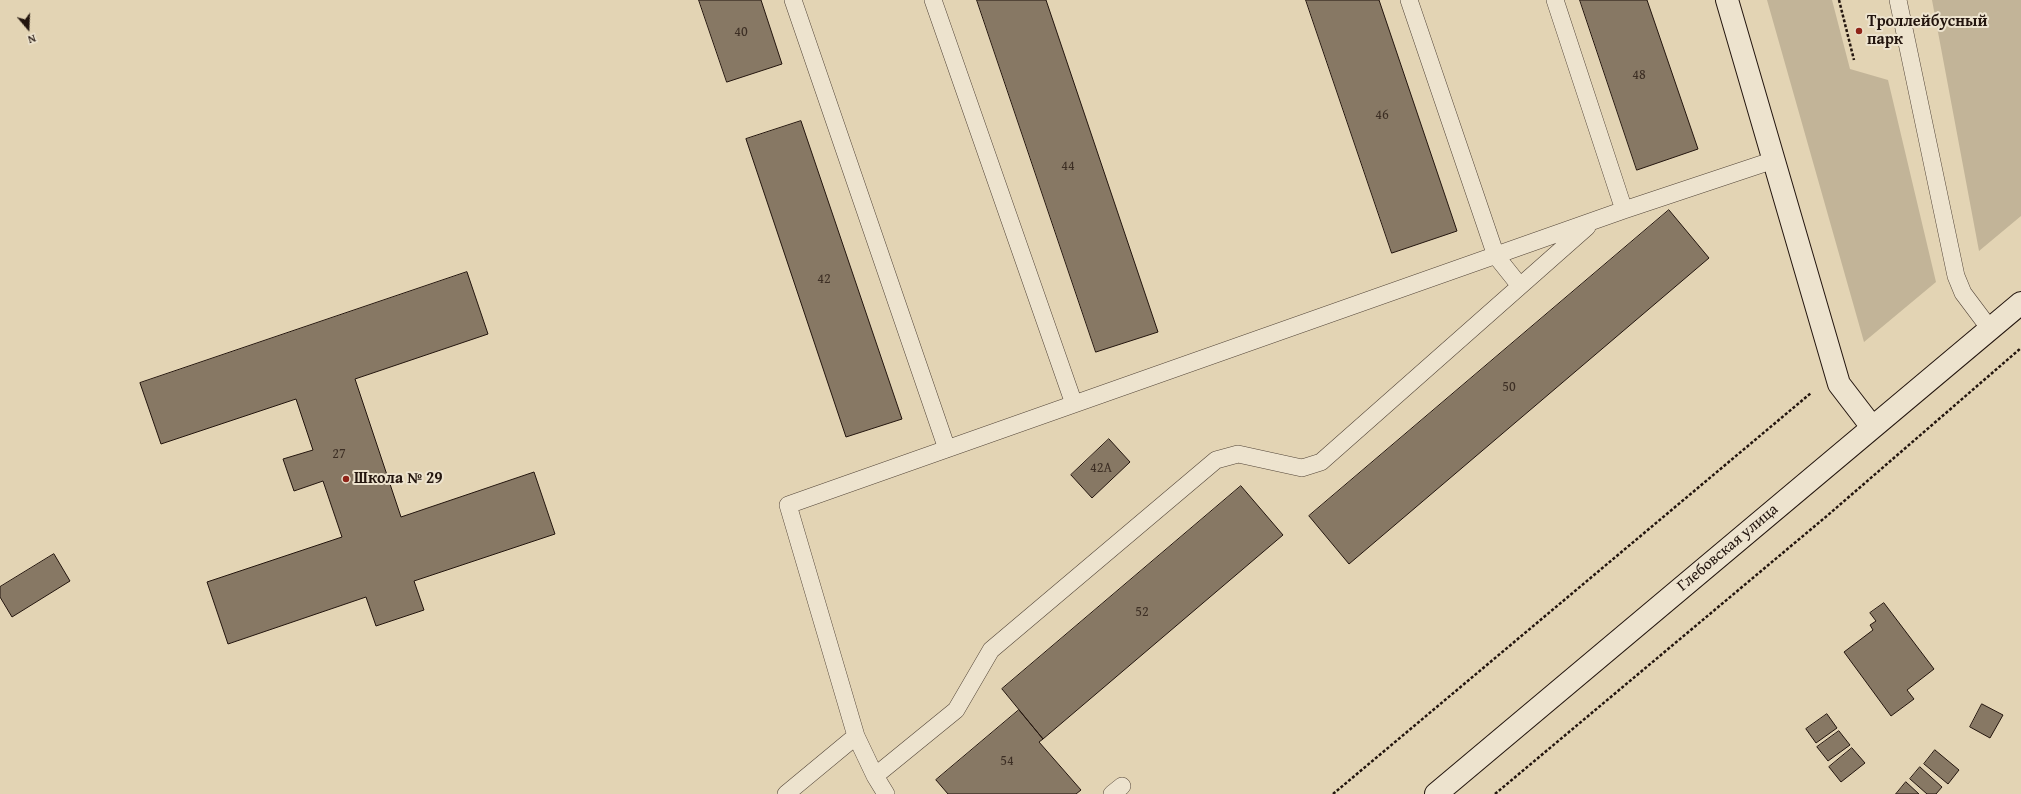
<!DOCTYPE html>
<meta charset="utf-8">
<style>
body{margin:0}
#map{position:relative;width:2021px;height:794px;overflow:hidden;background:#e3d4b4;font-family:"Gentium Book Plus",serif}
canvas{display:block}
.north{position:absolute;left:8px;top:8px;width:40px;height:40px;-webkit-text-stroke:3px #ede3ce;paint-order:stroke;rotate:161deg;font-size:11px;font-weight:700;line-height:16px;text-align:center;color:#23150e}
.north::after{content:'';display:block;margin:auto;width:14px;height:18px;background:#23150e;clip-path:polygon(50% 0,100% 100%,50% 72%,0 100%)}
</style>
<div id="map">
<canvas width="2021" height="794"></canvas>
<div class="north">N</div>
</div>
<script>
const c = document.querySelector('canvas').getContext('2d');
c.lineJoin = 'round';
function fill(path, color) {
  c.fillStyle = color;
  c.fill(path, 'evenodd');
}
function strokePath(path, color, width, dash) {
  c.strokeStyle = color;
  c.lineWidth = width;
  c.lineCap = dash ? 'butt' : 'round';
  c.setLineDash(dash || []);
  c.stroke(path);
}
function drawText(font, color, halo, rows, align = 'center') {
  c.font = font + ' "Gentium Book Plus",serif';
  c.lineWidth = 4;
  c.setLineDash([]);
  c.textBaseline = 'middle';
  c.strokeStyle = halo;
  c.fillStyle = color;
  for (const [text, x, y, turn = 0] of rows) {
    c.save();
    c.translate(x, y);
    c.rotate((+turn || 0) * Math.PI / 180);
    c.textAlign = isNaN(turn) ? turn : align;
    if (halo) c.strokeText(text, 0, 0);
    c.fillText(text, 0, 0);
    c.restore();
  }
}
fill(new Path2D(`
 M 1767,0 L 1832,0 L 1850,69 L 1888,80 L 1936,282 L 1864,342 Z
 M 1932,0 L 2021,0 L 2021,216 L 1979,251 Z`), '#c2b498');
const building = new Path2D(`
 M 699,0 L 761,0 L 782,64 L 727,82 Z
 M 977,0 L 1046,0 L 1158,332 L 1096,352 Z
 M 1306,0 L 1379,0 L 1457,231 L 1392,253 Z
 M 1580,0 L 1647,0 L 1698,149 L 1637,170 Z
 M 801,121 L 902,419 L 846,437 L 746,139 Z
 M 1669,210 L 1709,258 L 1349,564 L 1309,516 Z
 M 467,272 L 488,334 L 355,379 L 401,517 L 534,472 L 555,534 L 414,581 L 424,610 L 376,626 L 366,597 L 228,644 L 207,582 L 342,537 L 323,481 L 294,491 L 283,459 L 313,450 L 296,399 L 161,444 L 140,383 Z
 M 1109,439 L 1130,462 L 1092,498 L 1071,475 Z
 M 1241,486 L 1283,535 L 1043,739 L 1002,689 Z
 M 54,554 L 70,581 L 12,617 L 0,597 L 0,587 Z
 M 1884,603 L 1934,669 L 1907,690 L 1914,699 L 1891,716 L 1844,652 L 1873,630 L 1870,625 L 1876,621 L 1870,613 Z
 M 1982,704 L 2003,715 L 1990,738 L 1970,727 Z
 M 1019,710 L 1043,739 L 1039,742 L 1081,790 L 1076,794 L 948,794 L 936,780 Z
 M 1827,714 L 1837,728 L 1816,743 L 1806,729 Z
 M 1839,731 L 1850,745 L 1828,761 L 1817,747 Z
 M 1852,748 L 1865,763 L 1841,782 L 1829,767 Z
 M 1935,750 L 1959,770 L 1948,784 L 1924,764 Z
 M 1920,767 L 1942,787 L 1936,794 L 1927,794 L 1910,779 Z
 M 1906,782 L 1919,794 L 1896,794 Z`);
fill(building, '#877864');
strokePath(building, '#23150e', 1);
const service = new Path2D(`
 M 793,0 L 947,449
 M 933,0 L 1074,404
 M 1409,0 L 1496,256 L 1520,286
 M 1555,0 L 1624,210
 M 1898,0 L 1956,276 L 1963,293 L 1990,329
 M 875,776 L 956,710 L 991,650 L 1216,460 L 1238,454 L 1302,468 L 1321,462 L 1587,227
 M 786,794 L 856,736
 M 886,794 L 875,776 L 856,736 L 788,505 L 1624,210 L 1774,160
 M 1112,794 L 1122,786`);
const secondary = new Path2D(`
 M 1727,0 L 1839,384 L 1872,427
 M 1436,794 L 2021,303`);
strokePath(service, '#534538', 18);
strokePath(secondary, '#23150e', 24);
strokePath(new Path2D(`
 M 1839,0 L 1854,60
 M 1333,794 L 1811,393
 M 1495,794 L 1828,515 L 2021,348`), '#23150e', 2.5, [3, 2]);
strokePath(service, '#ede3ce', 17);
strokePath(secondary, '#ede3ce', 22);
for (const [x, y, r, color] of [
 [1859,31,4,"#8f2418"],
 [346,479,4,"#8f2418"]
]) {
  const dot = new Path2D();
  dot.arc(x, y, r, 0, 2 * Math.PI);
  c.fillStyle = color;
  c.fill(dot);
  strokePath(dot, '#ede3ce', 1.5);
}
drawText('14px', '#3c2e24', null, [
 ["40",741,32],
 ["48",1639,75],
 ["46",1382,115],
 ["44",1068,166],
 ["42",824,279],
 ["50",1509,387],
 ["27",339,454],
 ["42А",1101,468],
 ["52",1142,612],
 ["54",1007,761]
]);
drawText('bold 16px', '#23150e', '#ede3ce', [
 ["Троллейбусный",1867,22],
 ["парк",1867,40],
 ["Школа № 29",354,479]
], 'left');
drawText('16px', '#23150e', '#ede3ce', [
 ["Глебовская улица",1728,548,-40]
]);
</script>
